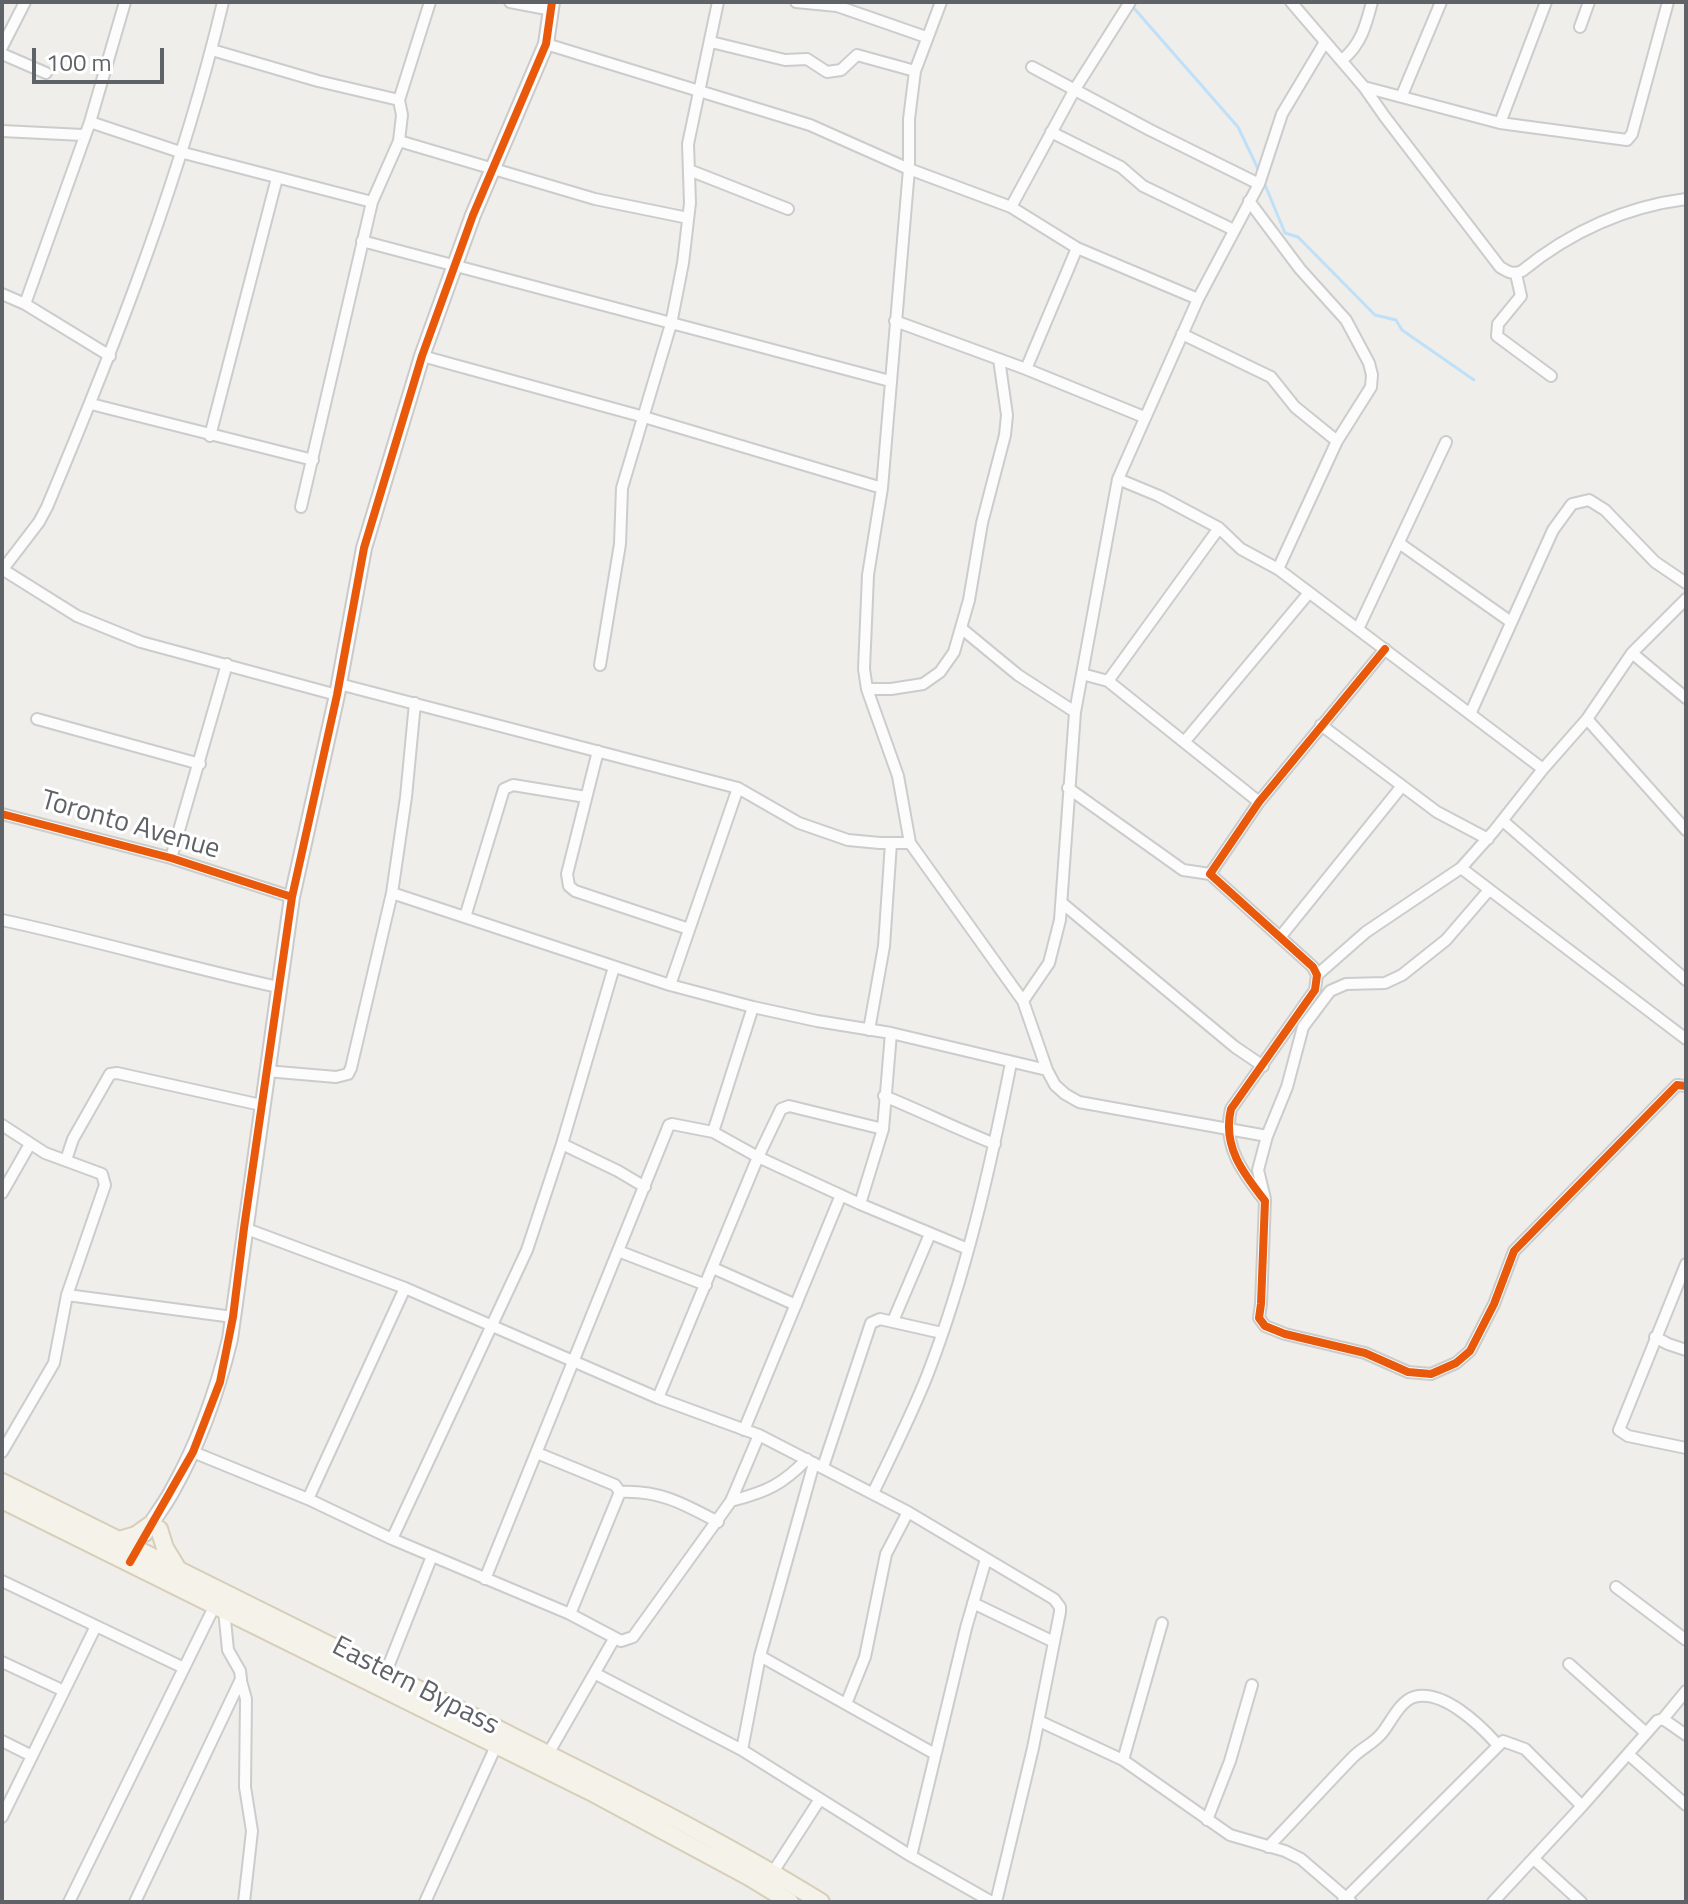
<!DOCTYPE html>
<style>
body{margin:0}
#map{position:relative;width:1688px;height:1904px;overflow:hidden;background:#efeeea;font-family:"Titillium Web",sans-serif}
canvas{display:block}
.frame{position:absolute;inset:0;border:4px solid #5f6368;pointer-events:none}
.scale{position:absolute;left:32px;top:48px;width:132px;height:36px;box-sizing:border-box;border:4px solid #5f6368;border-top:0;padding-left:10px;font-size:24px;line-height:28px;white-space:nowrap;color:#5f6368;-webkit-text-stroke:6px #fff;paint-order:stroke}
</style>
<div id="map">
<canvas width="1688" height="1904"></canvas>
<div class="frame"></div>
<div class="scale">100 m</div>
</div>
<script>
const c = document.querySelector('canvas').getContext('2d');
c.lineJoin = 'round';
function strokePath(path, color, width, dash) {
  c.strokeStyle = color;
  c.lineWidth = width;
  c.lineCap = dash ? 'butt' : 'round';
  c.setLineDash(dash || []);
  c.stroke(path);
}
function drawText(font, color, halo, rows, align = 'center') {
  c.font = font + ' "Titillium Web",sans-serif';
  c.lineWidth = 6;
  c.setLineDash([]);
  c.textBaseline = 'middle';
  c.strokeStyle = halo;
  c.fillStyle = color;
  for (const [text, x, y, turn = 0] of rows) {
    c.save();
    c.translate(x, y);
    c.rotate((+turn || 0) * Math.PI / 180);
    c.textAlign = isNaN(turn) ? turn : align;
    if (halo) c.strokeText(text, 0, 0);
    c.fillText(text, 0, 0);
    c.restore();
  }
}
strokePath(new Path2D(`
 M 1132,6 L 1238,127 L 1260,173
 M 1263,180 L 1285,233 L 1298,237 L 1375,315 L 1396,320 L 1402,330 L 1474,380`), '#bfe0f9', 3);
const street = new Path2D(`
 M 510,2 L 552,10
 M 796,2 L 837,6 L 926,37
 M 941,2 L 915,71 L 909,119 L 909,169 L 882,488 L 868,575 L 864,669 L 867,689 L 898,776 L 910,843 L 1023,1001 L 1047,1070 L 1055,1085 L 1065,1094 L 1079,1102 L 1267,1136
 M 1291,2 L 1364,87 L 1385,117 L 1500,267 C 1508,272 1513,275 1522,271 C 1570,232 1624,207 1686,199
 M 1580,27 L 1589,2
 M 711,42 L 785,60 L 807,59 L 827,72 L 841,70 L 857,55 L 915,71
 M 546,44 L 810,125 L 909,169 L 1011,207 L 1077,248 L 1198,299
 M 2,47 L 25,2
 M 212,50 L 318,81 L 399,100
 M 2,54 L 46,73
 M 1342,60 C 1361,45 1366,25 1372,2
 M 1032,67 L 1150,130 L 1259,184
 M 1364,87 L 1500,123 L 1627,140 L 1632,134 L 1668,2
 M 1402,95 L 1441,2
 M 90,122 L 180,152 L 372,202
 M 1500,123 L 1546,2
 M 2,131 L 83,135
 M 1051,132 L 1121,167 L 1143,186 L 1234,230
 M 399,141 L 595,199 L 688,218
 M 689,170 L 788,209
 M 1249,201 L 1300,269 L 1346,320 L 1369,363 L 1372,375 L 1371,387 L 1337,441 L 1278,569
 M 1011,207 L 1075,89 L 1130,2
 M 362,241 L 890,381
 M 1516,274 L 1521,296 L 1498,324 L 1497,336 L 1551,376
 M 2,294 L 25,304 L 110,356
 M 25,304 L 90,122 L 125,2
 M 895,321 L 1026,369 L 1077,248
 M 1182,334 L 1271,377 L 1295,407 L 1337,441
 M 422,356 L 644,417 L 882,488
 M 1026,369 L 1144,417
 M 91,404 L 313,460
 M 210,436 L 277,178
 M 1118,479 L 1159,496 L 1219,528 L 1241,549 L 1278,569 L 1543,769
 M 301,507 L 372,202 L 399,141 L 402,115 L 399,100 L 430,2
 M 1399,543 L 1511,622
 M 2,569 L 77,616 L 141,642 L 337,695
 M 3,569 L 39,522 L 47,507 C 116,343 182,175 223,2
 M 961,628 L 1018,675 L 1075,712
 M 1358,629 L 1446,442
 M 1385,649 L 1259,802 L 1210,874 L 1313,967 L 1317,975 L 1315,990 L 1231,1109 C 1222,1146 1243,1173 1265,1201 L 1261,1304 L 1259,1318 L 1265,1326 L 1285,1334 L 1365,1353 L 1408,1372 L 1431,1374 L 1456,1363 L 1470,1351 L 1494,1304 L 1514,1251 L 1677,1085 L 1686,1086
 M 1632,653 L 1686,698
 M 600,665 L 620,544 L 622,488 L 671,324 L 683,263 L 690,203 L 688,144 L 718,2
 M 1082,674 L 1108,681 L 1259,802
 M 1108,681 L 1219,528
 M 339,684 L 738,788 L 799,823 L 848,840 L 880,843 L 910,843
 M 867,689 L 891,689 L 923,684 L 940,672 L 954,652 L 969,600 L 982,523 L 1005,435 L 1007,415 L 999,359
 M 1471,712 L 1553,530 L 1572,504 L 1589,500 L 1605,510 L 1655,562 L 1686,583
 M 37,719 L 200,764
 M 1587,719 L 1686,830
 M 1321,725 L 1437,812 L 1488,839
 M 1185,741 L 1308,594
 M 598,751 L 567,874 L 569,886 L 575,891 L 689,929
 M 1068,788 L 1183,870 L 1210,874
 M 2,814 L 171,858 L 292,897
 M 1503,821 L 1686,980
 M 171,858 L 227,664
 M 1461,868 L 1686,1039
 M 392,893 L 670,985 L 753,1007 L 817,1021 L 891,1033 L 1047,1070
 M 1062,903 L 1235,1047 L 1263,1066
 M 465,917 L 504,789 L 513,785 L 586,797
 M 2,920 C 95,940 186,967 278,987
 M 1281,936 L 1402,786
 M 614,967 L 562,1144 L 618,1171 L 645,1187
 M 1317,975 L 1366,932 L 1461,868 L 1494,831 L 1543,769 L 1587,719 L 1632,653 L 1686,599
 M 670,985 L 738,788
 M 1023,1001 L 1049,963 L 1060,920 L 1075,712 L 1118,479 L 1198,299 L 1259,184 L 1282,114 L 1325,42
 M 869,1030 L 884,946 L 891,843
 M 266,1071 L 336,1077 L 348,1074 L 351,1068 L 392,893 L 406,797 L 415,703
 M 884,1096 C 921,1111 957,1129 995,1144
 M 2,1125 L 45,1153 L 102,1174 L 105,1185 L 67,1295 L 54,1363 L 2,1452
 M 713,1132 L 753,1007
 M 66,1160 L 73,1139 L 110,1074 L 117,1073 L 261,1105
 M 2,1193 L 30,1144
 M 1265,1199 L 1258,1170 L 1267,1136 L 1287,1087 L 1303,1027 L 1330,991 L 1346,984 L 1385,983 L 1402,975 L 1446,940 L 1489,890
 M 860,1204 L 883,1129 L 891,1033
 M 244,1228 L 405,1288 L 658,1398 L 759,1435 L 908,1512 L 1054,1599 L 1060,1607 L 1060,1612 L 1033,1748 L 996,1902
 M 618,1251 L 706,1285
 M 1686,1264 L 1619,1430 L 1628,1436 L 1686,1448
 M 713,1268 L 796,1305
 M 67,1295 L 233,1317
 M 893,1321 L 930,1234
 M 1655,1337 L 1668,1344 L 1686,1350
 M 658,1398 L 758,1157 L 781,1109 L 789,1106 L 883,1129
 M 744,1430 L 841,1195
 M 193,1452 L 308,1499 L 392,1539 L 570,1614 L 621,1641 L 633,1637 L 731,1501 L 759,1435
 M 537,1453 L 615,1485 L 620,1492 L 570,1614
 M 823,1467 L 871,1323 L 880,1319 L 942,1333
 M 620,1492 C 660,1490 684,1504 718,1522
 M 873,1493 C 892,1454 911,1416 927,1376 C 966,1275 990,1169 1011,1063
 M 308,1499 L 405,1288
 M 731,1501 C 766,1492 782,1485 807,1459
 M 392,1539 L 527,1250 L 562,1144
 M 485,1579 L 669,1125 L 672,1124 L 713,1132 L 758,1157 L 860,1204 L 968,1249
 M 2,1581 L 184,1668
 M 1616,1587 L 1686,1640
 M 973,1603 L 1054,1642
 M 760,1656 L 935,1754
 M 2,1662 L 64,1691
 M 1569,1664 L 1646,1733
 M 386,1672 L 432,1556
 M 596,1674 L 742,1750 L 911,1856 L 992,1902
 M 241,1681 L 246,1699 L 245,1787 L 252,1831 L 244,1902
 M 846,1704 L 865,1657 L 886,1554 L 908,1512
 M 1663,1719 L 1686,1691
 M 1039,1721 L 1123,1760 L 1230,1835 L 1285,1851 L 1301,1859 L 1351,1902
 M 2,1741 L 32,1756
 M 742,1750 L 760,1656 L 814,1463
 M 548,1754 L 614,1639
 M 1628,1754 L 1686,1805
 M 1123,1760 L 1162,1623
 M 2,1817 L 96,1626
 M 1207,1820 L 1230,1761 L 1252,1685
 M 1268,1847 C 1297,1817 1325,1786 1353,1757 C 1362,1748 1374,1743 1382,1733 C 1391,1722 1400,1701 1414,1697 C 1443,1689 1480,1725 1497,1744
 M 911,1856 L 966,1628 L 986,1559
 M 1534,1859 L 1581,1902
 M 773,1872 L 820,1799
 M 1343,1901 L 1503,1741 L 1525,1749 L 1582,1806
 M 69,1902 L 215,1605
 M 135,1902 L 241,1679 L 240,1671 L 228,1650 L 224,1610
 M 425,1902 L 496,1746
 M 1493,1902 L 1582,1806 L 1657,1721 L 1663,1719 L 1686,1735`);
const secondary = new Path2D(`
 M 145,1534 C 153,1519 164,1506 172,1491 C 199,1443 217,1393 230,1339 L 292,897 L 337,695 L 364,548 L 422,356 L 473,215 L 546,44 L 552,2`);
const primary = new Path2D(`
 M 2,1482 C 165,1563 328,1643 490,1725 C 602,1781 714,1836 821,1902
 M 2,1500 L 591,1792 L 749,1877 L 790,1902
 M 159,1529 L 165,1548 L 176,1566
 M 119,1540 L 136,1535 L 150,1525`);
strokePath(street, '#cbcccc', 14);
strokePath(secondary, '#cacacb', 18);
strokePath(primary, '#d7ceb8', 20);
strokePath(street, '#fdfcfc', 10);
strokePath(secondary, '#fdfcfc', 14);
strokePath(primary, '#f4f2e9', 16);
strokePath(new Path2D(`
 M 1385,649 L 1259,802 L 1210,874 L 1313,967 L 1317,975 L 1315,990 L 1231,1109 C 1222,1146 1243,1173 1265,1201 L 1261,1304 L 1259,1318 L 1265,1326 L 1285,1334 L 1365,1353 L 1408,1372 L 1431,1374 L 1456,1363 L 1470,1351 L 1494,1304 L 1514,1251 L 1677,1085 L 1686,1086
 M 2,814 L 171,858 L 292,897
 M 130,1562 L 193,1452 L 220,1382 L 233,1317 L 244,1228 L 292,897 L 337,695 L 364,548 L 422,356 L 473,215 L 546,44 L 552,2`), '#e8590c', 8);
drawText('28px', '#5f6368', '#fff', [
 ["Toronto Avenue",130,826,16],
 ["Eastern Bypass",415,1687,27]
]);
</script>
